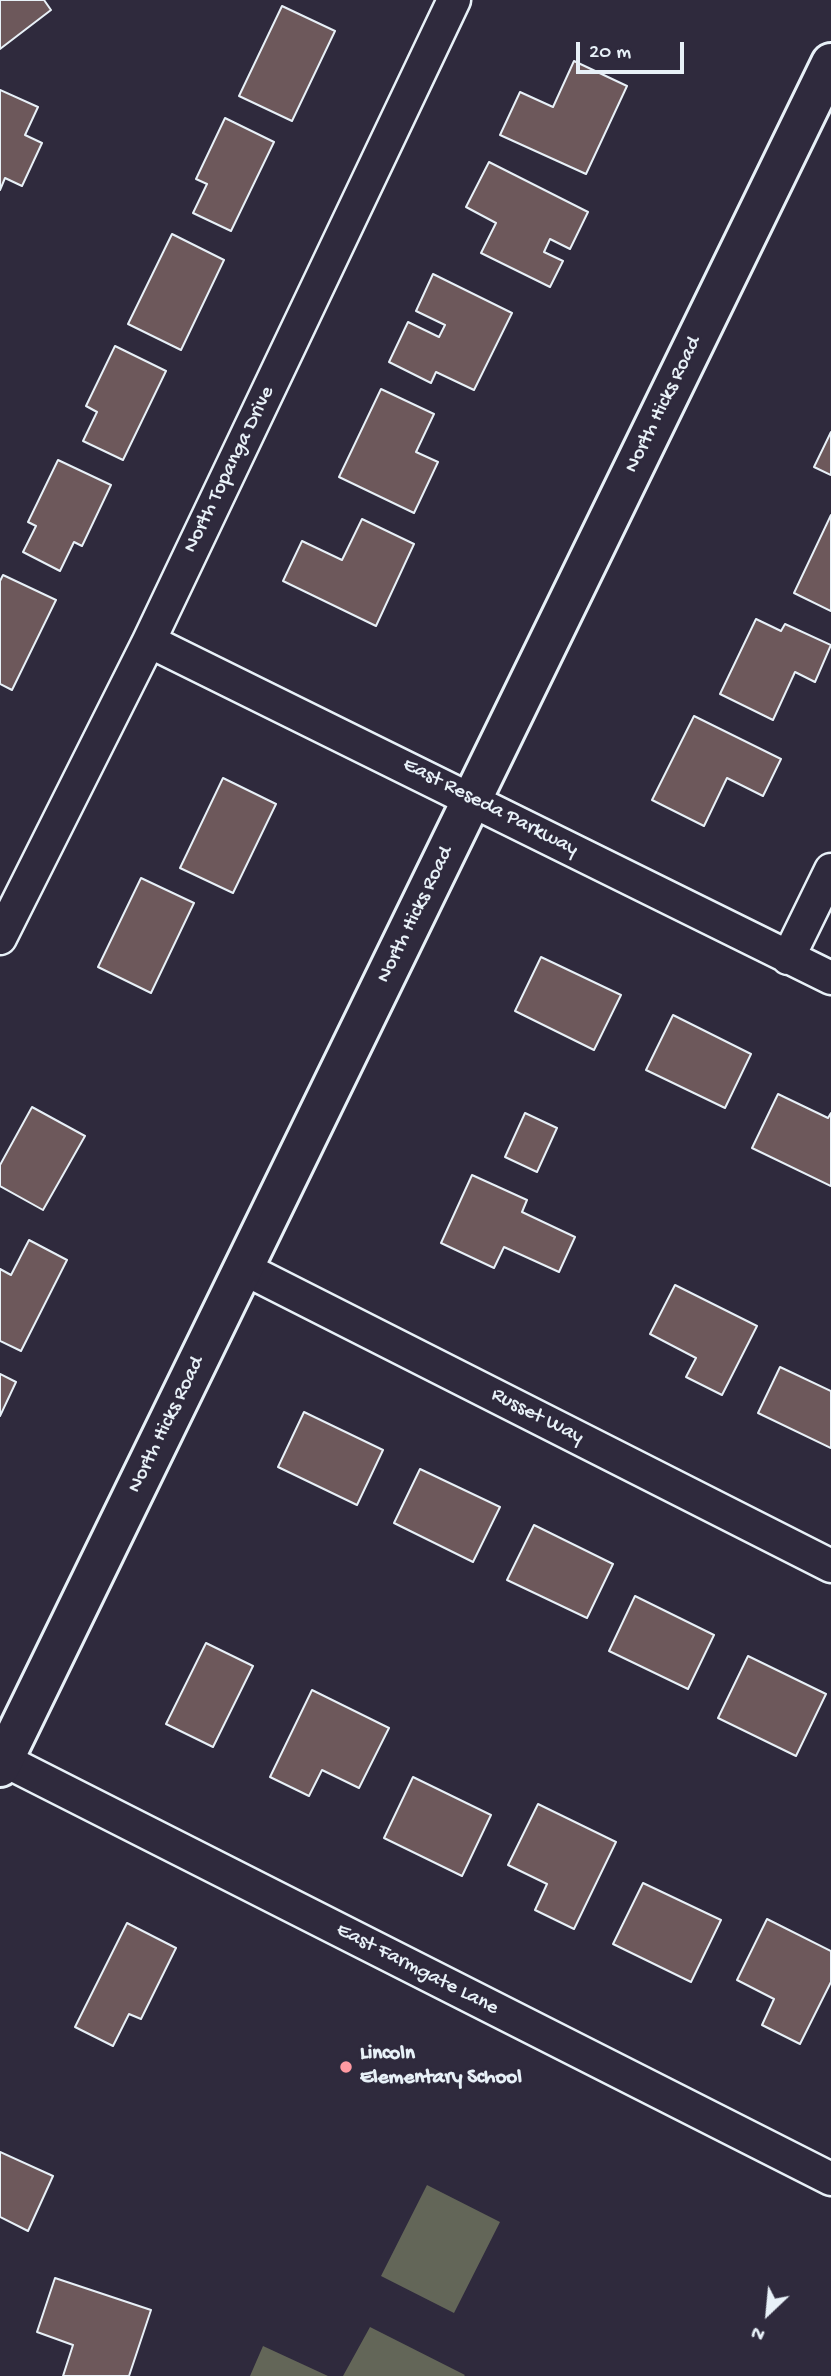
<!DOCTYPE html>
<style>
body{margin:0}
#map{position:relative;width:831px;height:2376px;overflow:hidden;background:#2f2a3d;font-family:"Gochi Hand",sans-serif}
canvas{display:block}
.north{position:absolute;left:733px;top:2278px;width:70px;height:70px;-webkit-text-stroke:5px #2f2a3d;paint-order:stroke;rotate:206deg;font-size:19px;font-weight:700;line-height:28px;text-align:center;color:#e8f1f8}
.north::after{content:'';display:block;margin:auto;width:24px;height:32px;background:#e8f1f8;clip-path:polygon(50% 0,100% 100%,50% 72%,0 100%)}
.scale{position:absolute;left:576px;top:42px;width:108px;height:32px;box-sizing:border-box;border:4px solid #e8f1f8;border-top:0;padding-left:9px;font-size:21px;line-height:24px;white-space:nowrap;color:#e8f1f8;-webkit-text-stroke:5px #2f2a3d;paint-order:stroke}
</style>
<div id="map">
<canvas width="831" height="2376"></canvas>
<div class="north">N</div>
<div class="scale">20 m</div>
</div>
<script>
const c = document.querySelector('canvas').getContext('2d');
c.lineJoin = 'round';
function fill(path, color) {
  c.fillStyle = color;
  c.fill(path, 'evenodd');
}
function strokePath(path, color, width, dash) {
  c.strokeStyle = color;
  c.lineWidth = width;
  c.lineCap = dash ? 'butt' : 'round';
  c.setLineDash(dash || []);
  c.stroke(path);
}
function drawText(font, color, halo, rows, align = 'center') {
  c.font = font + ' "Gochi Hand",sans-serif';
  c.lineWidth = 5;
  c.setLineDash([]);
  c.textBaseline = 'middle';
  c.strokeStyle = halo;
  c.fillStyle = color;
  for (const [text, x, y, turn = 0] of rows) {
    c.save();
    c.translate(x, y);
    c.rotate((+turn || 0) * Math.PI / 180);
    c.textAlign = isNaN(turn) ? turn : align;
    if (halo) c.strokeText(text, 0, 0);
    c.fillText(text, 0, 0);
    c.restore();
  }
}
fill(new Path2D(`
 M 427,2185 L 500,2222 L 454,2313 L 381,2276 Z
 M 370,2327 L 465,2375 L 464,2376 L 343,2376 Z
 M 263,2346 L 328,2376 L 250,2376 Z`), '#636658');
const building = new Path2D(`
 M 0,0 L 44,0 L 51,10 L 0,49 Z
 M 282,6 L 335,31 L 292,121 L 239,96 Z
 M 574,61 L 627,86 L 586,174 L 500,135 L 520,92 L 553,107 Z
 M 0,90 L 38,107 L 25,135 L 42,143 L 22,186 L 5,178 L 0,190 Z
 M 225,118 L 274,142 L 231,231 L 193,213 L 207,184 L 196,179 Z
 M 489,162 L 588,212 L 570,249 L 550,239 L 544,252 L 563,261 L 550,287 L 481,253 L 496,223 L 466,207 Z
 M 172,234 L 224,260 L 181,350 L 128,324 Z
 M 433,274 L 512,313 L 474,390 L 436,372 L 431,383 L 389,362 L 408,322 L 439,337 L 445,325 L 416,311 Z
 M 115,346 L 166,371 L 123,460 L 83,441 L 97,412 L 86,406 Z
 M 381,389 L 434,414 L 416,452 L 438,462 L 414,513 L 339,477 Z
 M 831,432 L 831,475 L 814,467 Z
 M 58,460 L 111,485 L 82,546 L 74,542 L 60,571 L 23,552 L 36,526 L 28,522 Z
 M 831,515 L 831,611 L 794,593 Z
 M 362,519 L 414,544 L 376,626 L 283,581 L 302,541 L 342,560 Z
 M 3,575 L 56,600 L 12,690 L 0,684 L 0,581 Z
 M 756,619 L 781,631 L 785,624 L 831,645 L 815,682 L 795,672 L 773,720 L 720,694 Z
 M 694,716 L 781,759 L 763,796 L 727,778 L 704,826 L 652,800 Z
 M 223,778 L 276,804 L 233,893 L 180,868 Z
 M 141,878 L 194,903 L 151,993 L 98,967 Z
 M 541,957 L 621,995 L 594,1050 L 515,1011 Z
 M 673,1015 L 751,1054 L 725,1108 L 646,1070 Z
 M 778,1094 L 828,1118 L 831,1113 L 831,1186 L 752,1148 Z
 M 32,1107 L 85,1136 L 43,1210 L 0,1186 L 0,1165 Z
 M 525,1113 L 557,1128 L 537,1172 L 505,1157 Z
 M 472,1175 L 527,1200 L 522,1212 L 575,1237 L 559,1272 L 504,1247 L 494,1268 L 441,1243 Z
 M 29,1240 L 67,1260 L 21,1351 L 0,1341 L 0,1269 L 11,1275 Z
 M 675,1285 L 757,1326 L 722,1395 L 686,1377 L 696,1358 L 650,1334 Z
 M 780,1367 L 831,1391 L 831,1448 L 758,1413 Z
 M 0,1374 L 16,1382 L 0,1416 Z
 M 304,1412 L 383,1450 L 357,1505 L 278,1467 Z
 M 420,1469 L 500,1507 L 473,1562 L 394,1523 Z
 M 534,1525 L 613,1564 L 587,1618 L 507,1580 Z
 M 635,1596 L 714,1635 L 688,1689 L 609,1651 Z
 M 206,1643 L 253,1666 L 213,1747 L 166,1724 Z
 M 748,1656 L 826,1694 L 796,1756 L 718,1718 Z
 M 312,1690 L 389,1728 L 359,1788 L 322,1770 L 309,1796 L 270,1777 Z
 M 413,1777 L 491,1815 L 462,1876 L 384,1838 Z
 M 538,1804 L 616,1842 L 574,1929 L 535,1910 L 547,1884 L 508,1865 Z
 M 643,1883 L 721,1920 L 691,1982 L 613,1944 Z
 M 767,1919 L 831,1951 L 831,1982 L 800,2044 L 762,2025 L 774,1999 L 737,1980 Z
 M 127,1923 L 176,1948 L 141,2019 L 129,2014 L 113,2046 L 75,2027 Z
 M 0,2152 L 53,2176 L 28,2231 L 0,2217 Z
 M 55,2278 L 151,2310 L 129,2376 L 63,2376 L 73,2345 L 37,2332 Z`);
fill(building, '#6d585b');
strokePath(building, '#e8f1f8', 2);
const street = new Path2D(`
 M 149,641 L 831,978
 M 0,938 L 149,641 L 454,0
 M 788,958 L 831,870
 M 243,1268 L 831,1566
 M 4,1760 L 831,2179`);
const secondary = new Path2D(`
 M 0,1767 L 831,63`);
strokePath(street, '#e8f1f8', 37);
strokePath(secondary, '#e8f1f8', 44);
strokePath(street, '#2f2a3d', 32);
strokePath(secondary, '#2f2a3d', 38);
for (const [x, y, r, color] of [
 [346,2067,7,"#ff9aa2"]
]) {
  const dot = new Path2D();
  dot.arc(x, y, r, 0, 2 * Math.PI);
  c.fillStyle = color;
  c.fill(dot);
  strokePath(dot, '#2f2a3d', 2.5);
}
drawText('21px', '#e8f1f8', '#2f2a3d', [
 ["North Hicks Road",664,405,-64],
 ["North Topanga Drive",230,470,-64],
 ["East Reseda Parkway",490,808,27],
 ["North Hicks Road",416,915,-64],
 ["Russet Way",537,1417,27],
 ["North Hicks Road",167,1425,-64],
 ["East Farmgate Lane",417,1970,27]
]);
drawText('bold 21px', '#e8f1f8', '#2f2a3d', [
 ["Lincoln",360,2055],
 ["Elementary School",360,2079]
], 'left');
</script>
